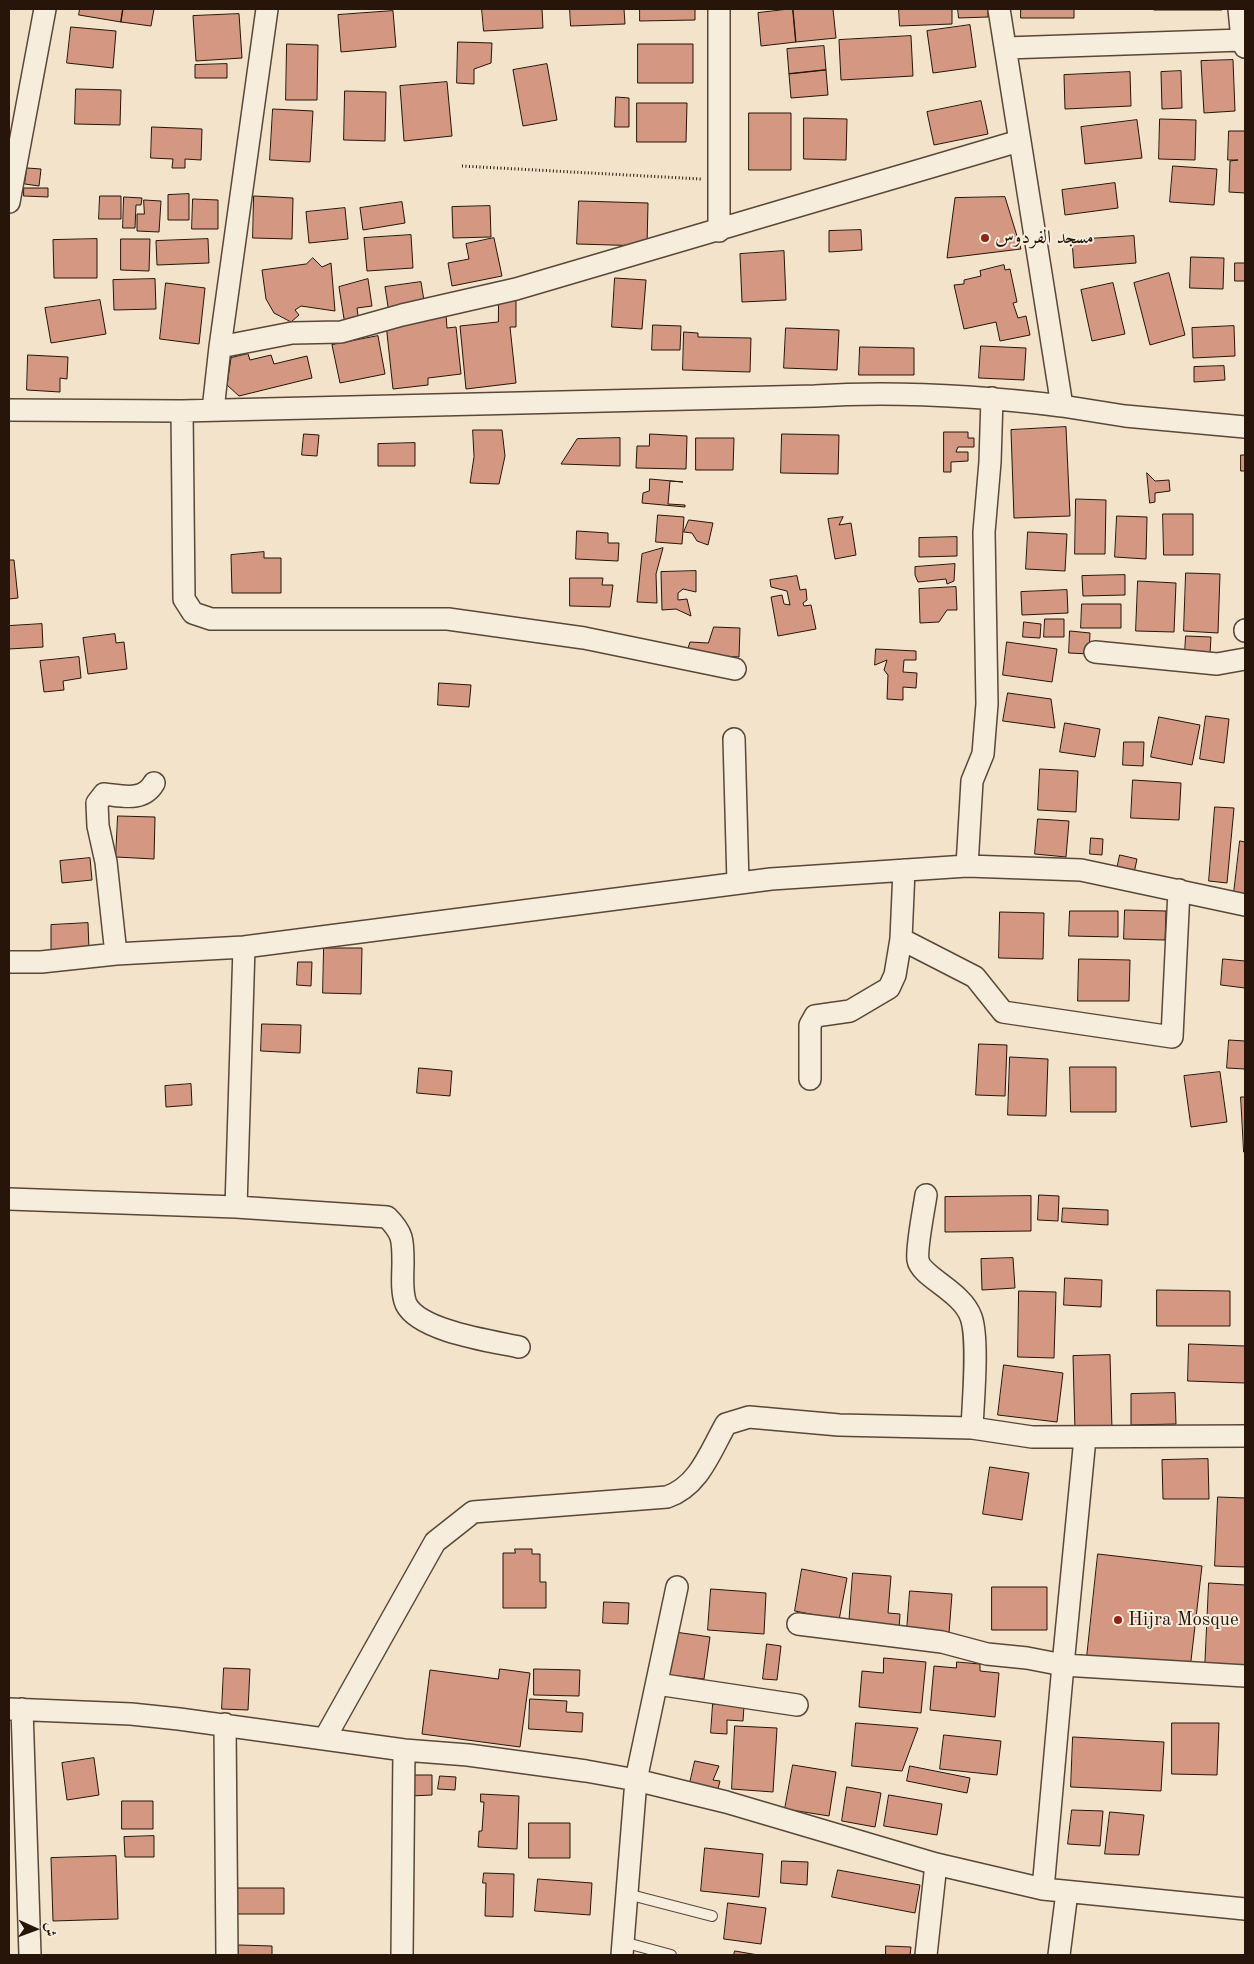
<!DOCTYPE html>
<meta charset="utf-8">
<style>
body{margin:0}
#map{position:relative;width:1254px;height:1964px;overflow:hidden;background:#f2e3ca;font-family:"Old Standard TT",Amiri,serif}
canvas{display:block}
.frame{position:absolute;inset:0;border:10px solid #261508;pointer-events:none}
.north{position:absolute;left:10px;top:1904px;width:50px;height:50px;-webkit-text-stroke:4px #f7eddd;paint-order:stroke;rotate:92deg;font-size:14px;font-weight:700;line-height:20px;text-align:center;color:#261508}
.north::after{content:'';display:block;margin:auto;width:18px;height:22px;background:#261508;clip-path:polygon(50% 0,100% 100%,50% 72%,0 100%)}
</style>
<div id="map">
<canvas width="1254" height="1964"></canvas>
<div class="frame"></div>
<div class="north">ش</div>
</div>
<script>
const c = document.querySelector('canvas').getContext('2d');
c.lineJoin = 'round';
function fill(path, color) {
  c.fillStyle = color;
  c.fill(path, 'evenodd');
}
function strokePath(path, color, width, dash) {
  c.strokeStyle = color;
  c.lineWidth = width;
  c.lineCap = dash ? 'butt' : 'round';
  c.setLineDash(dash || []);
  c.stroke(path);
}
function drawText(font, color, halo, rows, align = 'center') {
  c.font = font + ' "Old Standard TT",Amiri,serif';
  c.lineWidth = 4;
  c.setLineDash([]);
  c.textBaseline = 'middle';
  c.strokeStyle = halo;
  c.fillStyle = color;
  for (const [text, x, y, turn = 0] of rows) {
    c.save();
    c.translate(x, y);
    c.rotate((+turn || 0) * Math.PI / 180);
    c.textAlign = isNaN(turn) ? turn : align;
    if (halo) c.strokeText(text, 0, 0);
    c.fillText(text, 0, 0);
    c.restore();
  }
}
const building = new Path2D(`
 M 80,9 L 123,9 L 121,22 L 79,15 Z
 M 123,9 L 154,9 L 151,26 L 121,22 Z
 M 482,9 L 542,9 L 543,28 L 484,31 Z
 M 570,9 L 624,9 L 625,24 L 571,26 Z
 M 640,9 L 695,9 L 695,20 L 640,21 Z
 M 793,9 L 833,9 L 836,38 L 796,42 Z
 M 793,9 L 796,42 L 761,46 L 758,13 Z
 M 899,9 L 952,9 L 952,24 L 900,26 Z
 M 958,9 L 988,9 L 988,17 L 959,18 Z
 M 1021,9 L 1074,9 L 1074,18 L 1021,18 Z
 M 1154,9 L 1222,9 L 1222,10 L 1154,10 Z
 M 393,11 L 396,47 L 341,52 L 338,15 Z
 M 239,14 L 242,58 L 196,61 L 193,16 Z
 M 970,25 L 976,67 L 933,73 L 927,31 Z
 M 71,27 L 116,31 L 113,68 L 67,63 Z
 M 911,36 L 913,76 L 841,80 L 839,40 Z
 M 458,42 L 492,43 L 491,63 L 474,69 L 474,84 L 457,83 Z
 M 287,44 L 318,45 L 317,100 L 286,100 Z
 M 638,44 L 693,44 L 693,83 L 638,83 Z
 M 824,46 L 826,70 L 789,74 L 787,49 Z
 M 1233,60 L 1235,111 L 1204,113 L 1201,61 Z
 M 227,64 L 227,78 L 195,78 L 195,65 Z
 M 547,64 L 557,120 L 523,126 L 513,70 Z
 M 826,70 L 828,95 L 791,98 L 789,74 Z
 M 1181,71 L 1182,108 L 1162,109 L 1161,72 Z
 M 1130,72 L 1131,106 L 1065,109 L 1064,75 Z
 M 447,82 L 452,136 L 404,141 L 400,86 Z
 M 76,89 L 121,90 L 120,125 L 75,124 Z
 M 345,91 L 386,92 L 385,141 L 344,140 Z
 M 616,97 L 629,98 L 629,127 L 615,127 Z
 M 981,101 L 988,134 L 934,145 L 927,112 Z
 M 637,103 L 687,103 L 686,142 L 637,142 Z
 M 273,109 L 313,111 L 310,162 L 270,160 Z
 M 749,113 L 791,113 L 791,170 L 749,170 Z
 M 804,118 L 847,119 L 846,160 L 804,159 Z
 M 1160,119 L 1196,120 L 1195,160 L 1159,159 Z
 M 1137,120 L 1142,158 L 1085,164 L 1081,127 Z
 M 152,127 L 202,129 L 201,160 L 185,159 L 185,168 L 172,168 L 173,159 L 151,158 Z
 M 1229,131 L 1245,131 L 1245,193 L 1229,192 L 1230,161 L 1238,160 L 1228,160 Z
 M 1173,166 L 1217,169 L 1214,205 L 1170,202 Z
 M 27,168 L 41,169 L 39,186 L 25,184 Z
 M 1115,183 L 1118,208 L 1065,215 L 1062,190 Z
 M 24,188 L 48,188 L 48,197 L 24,196 Z
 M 189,194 L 189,220 L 168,220 L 168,195 Z
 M 100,196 L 121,196 L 121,219 L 99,219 Z
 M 254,196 L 293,198 L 292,239 L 253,238 Z
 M 124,197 L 142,198 L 141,205 L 136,205 L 135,228 L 123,228 Z
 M 1005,197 L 1021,249 L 947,258 L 955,198 Z
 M 193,199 L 218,200 L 218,229 L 192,229 Z
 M 144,200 L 161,201 L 159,232 L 137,231 L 137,214 L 144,214 Z
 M 579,201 L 648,203 L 647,246 L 577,244 Z
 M 402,202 L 405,223 L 363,230 L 360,208 Z
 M 490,206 L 491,237 L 453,238 L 452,207 Z
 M 345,208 L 348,239 L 309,243 L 306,212 Z
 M 861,230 L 862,250 L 829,252 L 829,231 Z
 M 411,235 L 413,268 L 367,271 L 364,238 Z
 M 1134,236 L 1136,263 L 1074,268 L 1072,240 Z
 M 494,238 L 502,276 L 452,286 L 448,263 L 469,259 L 466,244 Z
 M 97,239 L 97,278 L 54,278 L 53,240 Z
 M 121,239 L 150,239 L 149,271 L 121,270 Z
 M 208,239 L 209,263 L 157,265 L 156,241 Z
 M 784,251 L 786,300 L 742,302 L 740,254 Z
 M 1191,257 L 1224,258 L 1223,289 L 1190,288 Z
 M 313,258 L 322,267 L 331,263 L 335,311 L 301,306 L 295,310 L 299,315 L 291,322 L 274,313 L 266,299 L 262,270 L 306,264 Z
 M 1235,263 L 1245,263 L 1245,281 L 1235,281 Z
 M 1004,265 L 1005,270 L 1010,269 L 1017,302 L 1013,303 L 1018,318 L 1026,316 L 1030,335 L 1000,341 L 996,322 L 964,329 L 954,285 L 964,284 L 964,280 L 981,276 L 980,271 Z
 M 1169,273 L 1185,335 L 1150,345 L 1134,283 Z
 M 615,278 L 646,280 L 642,329 L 612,327 Z
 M 155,279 L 156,309 L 114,310 L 113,280 Z
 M 368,279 L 372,306 L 357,308 L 359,323 L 345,325 L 339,287 Z
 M 421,282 L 425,307 L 389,313 L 385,287 Z
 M 166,283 L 205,288 L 199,344 L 160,339 Z
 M 1113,283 L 1125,334 L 1092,341 L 1081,290 Z
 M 499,296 L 516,296 L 516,327 L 510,327 L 516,383 L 466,389 L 460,326 L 498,322 Z
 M 100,300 L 106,334 L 51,343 L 45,308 Z
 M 446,315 L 447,328 L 456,327 L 461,374 L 428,378 L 428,385 L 393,389 L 386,324 Z
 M 653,325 L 681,326 L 680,350 L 652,350 Z
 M 1234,326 L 1235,356 L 1193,358 L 1192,328 Z
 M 786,328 L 839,330 L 837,370 L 784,368 Z
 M 684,332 L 698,333 L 698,337 L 751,338 L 750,372 L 683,370 Z
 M 378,336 L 385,374 L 340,383 L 332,345 Z
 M 981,346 L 1026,348 L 1024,380 L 979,378 Z
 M 860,347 L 914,348 L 914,375 L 859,375 Z
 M 248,354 L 250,360 L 271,355 L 274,364 L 307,356 L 312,378 L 239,396 L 227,385 L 231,358 Z
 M 28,355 L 68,357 L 67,379 L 60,378 L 60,392 L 27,390 Z
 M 1224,366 L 1225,380 L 1194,382 L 1194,367 Z
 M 1066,427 L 1070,516 L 1014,518 L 1011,430 Z
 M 473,430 L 502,430 L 505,456 L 499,484 L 470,483 L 474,457 Z
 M 944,432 L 968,432 L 968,438 L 974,438 L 974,447 L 958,447 L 956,452 L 968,452 L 968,461 L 951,462 L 951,472 L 944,472 Z
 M 304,434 L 319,435 L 317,456 L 302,455 Z
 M 650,434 L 687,436 L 686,469 L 636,468 L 637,446 L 649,446 Z
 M 782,434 L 839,435 L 838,474 L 781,473 Z
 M 620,438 L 620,466 L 561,464 L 577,439 Z
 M 696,438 L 734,438 L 733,470 L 696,470 Z
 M 415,443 L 415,466 L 378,466 L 378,444 Z
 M 1241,455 L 1245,455 L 1245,471 L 1241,471 Z
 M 1147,473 L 1155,481 L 1169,480 L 1170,491 L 1155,493 L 1155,502 L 1150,503 Z
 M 650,479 L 683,482 L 670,481 L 668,504 L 685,505 L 685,507 L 642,503 L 643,493 L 649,491 Z
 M 1076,499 L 1106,500 L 1105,554 L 1075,554 Z
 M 1163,514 L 1193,514 L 1193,555 L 1164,555 Z
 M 658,515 L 684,517 L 682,544 L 656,542 Z
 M 1117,516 L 1147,517 L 1146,559 L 1115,557 Z
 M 843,517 L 839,525 L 851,523 L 856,555 L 835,559 L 828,519 Z
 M 689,520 L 713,523 L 708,545 L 697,541 L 692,533 L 684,532 Z
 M 577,531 L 608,533 L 608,543 L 619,543 L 618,561 L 576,559 Z
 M 1028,532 L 1067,534 L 1065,571 L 1026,569 Z
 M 957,537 L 957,556 L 919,557 L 919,538 Z
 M 663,548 L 656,574 L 657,603 L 637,602 L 642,554 Z
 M 264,552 L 264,558 L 281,558 L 281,593 L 232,593 L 231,555 Z
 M 9,560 L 14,560 L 18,598 L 9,599 Z
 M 955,564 L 954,581 L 947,584 L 946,579 L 918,582 L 915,575 L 915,567 Z
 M 696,571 L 696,592 L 683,589 L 678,593 L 678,600 L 687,599 L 691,616 L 676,609 L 662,610 L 661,572 Z
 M 1186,573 L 1220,574 L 1218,633 L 1184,631 Z
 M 1125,575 L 1125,595 L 1083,596 L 1082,576 Z
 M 797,576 L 800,590 L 806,589 L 807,600 L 803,603 L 804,606 L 811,605 L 816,629 L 778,636 L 771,597 L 782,595 L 784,604 L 790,605 L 787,591 L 771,587 L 770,580 Z
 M 570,578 L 603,578 L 602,585 L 613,585 L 610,607 L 570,606 Z
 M 1138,581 L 1176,583 L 1174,632 L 1136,631 Z
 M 956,587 L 957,610 L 947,610 L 939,622 L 920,623 L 919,589 Z
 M 1067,590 L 1068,613 L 1022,615 L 1021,592 Z
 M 1082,604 L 1121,604 L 1121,628 L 1081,628 Z
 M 1045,619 L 1064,619 L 1064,637 L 1044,637 Z
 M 1024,622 L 1041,624 L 1040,638 L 1023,637 Z
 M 42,624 L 43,647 L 9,649 L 9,626 Z
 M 714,627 L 740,628 L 739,657 L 686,654 L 690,642 L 708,643 Z
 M 1070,631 L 1090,633 L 1089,654 L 1069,653 Z
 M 115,634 L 116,643 L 124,642 L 127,669 L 88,674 L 83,638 Z
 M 1186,636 L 1211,637 L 1210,654 L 1185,653 Z
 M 1007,642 L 1057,649 L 1052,682 L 1003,675 Z
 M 876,649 L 916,651 L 916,660 L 904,660 L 903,672 L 917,673 L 916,688 L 903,687 L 903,700 L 887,699 L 888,675 L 884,670 L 887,660 L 875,665 Z
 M 79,657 L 81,678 L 63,681 L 64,690 L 44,692 L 40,661 Z
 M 439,683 L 471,685 L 469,707 L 438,705 Z
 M 1008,693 L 1051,699 L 1055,728 L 1003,721 Z
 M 1206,716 L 1229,719 L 1224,763 L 1200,759 Z
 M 1159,717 L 1200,725 L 1192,765 L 1151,757 Z
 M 1065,723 L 1100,729 L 1095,757 L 1060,752 Z
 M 1124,742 L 1144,742 L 1143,766 L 1123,765 Z
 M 1040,769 L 1078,771 L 1076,812 L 1038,810 Z
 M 1133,780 L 1181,783 L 1179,820 L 1131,818 Z
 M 1215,807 L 1234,808 L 1227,883 L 1209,881 Z
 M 118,816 L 155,817 L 154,859 L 116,857 Z
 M 1038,819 L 1069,821 L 1066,857 L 1035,854 Z
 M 1091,838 L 1103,839 L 1102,855 L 1090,854 Z
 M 1240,841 L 1245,842 L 1245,894 L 1234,893 Z
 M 1120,855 L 1137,859 L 1134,873 L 1117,869 Z
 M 90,858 L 92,880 L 62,883 L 60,861 Z
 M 1125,910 L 1166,911 L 1165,940 L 1124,939 Z
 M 1070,911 L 1118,911 L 1118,937 L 1069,936 Z
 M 1000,912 L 1044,913 L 1043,959 L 999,958 Z
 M 88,923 L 89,950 L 51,951 L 51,925 Z
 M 324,948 L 362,948 L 361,994 L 323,993 Z
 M 1079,959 L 1130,960 L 1129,1001 L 1078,1001 Z
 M 1223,959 L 1245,961 L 1245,988 L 1221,985 Z
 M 298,962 L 312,962 L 311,986 L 297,985 Z
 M 262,1024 L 301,1025 L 300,1053 L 261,1051 Z
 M 1229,1040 L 1245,1041 L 1245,1069 L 1227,1068 Z
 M 979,1044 L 1007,1045 L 1005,1096 L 976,1095 Z
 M 1010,1057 L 1048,1059 L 1046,1116 L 1008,1115 Z
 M 1070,1067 L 1116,1067 L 1116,1112 L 1071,1112 Z
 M 419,1068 L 452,1071 L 450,1096 L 417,1093 Z
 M 1220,1072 L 1227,1122 L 1191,1127 L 1184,1076 Z
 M 191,1084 L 192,1105 L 166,1107 L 165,1086 Z
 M 1241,1097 L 1245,1097 L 1245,1152 L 1244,1152 Z
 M 1039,1195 L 1059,1196 L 1058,1221 L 1038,1220 Z
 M 1031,1196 L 1031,1231 L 945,1232 L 945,1197 Z
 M 1063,1208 L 1108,1210 L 1108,1225 L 1062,1222 Z
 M 1013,1258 L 1015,1288 L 982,1290 L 981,1259 Z
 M 1065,1278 L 1102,1280 L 1101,1307 L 1064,1305 Z
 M 1157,1290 L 1230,1291 L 1230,1326 L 1157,1326 Z
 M 1019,1291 L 1056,1292 L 1054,1358 L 1018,1357 Z
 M 1189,1344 L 1245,1346 L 1245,1383 L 1188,1381 Z
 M 1110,1355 L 1112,1430 L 1075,1431 L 1073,1356 Z
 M 1004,1365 L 1063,1373 L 1057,1422 L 998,1415 Z
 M 1175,1393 L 1176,1424 L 1131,1425 L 1131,1394 Z
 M 1208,1459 L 1209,1499 L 1163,1499 L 1162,1460 Z
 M 990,1467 L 1029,1473 L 1022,1520 L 983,1514 Z
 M 1218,1497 L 1245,1498 L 1245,1567 L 1215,1566 Z
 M 515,1549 L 532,1549 L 532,1554 L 540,1554 L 540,1582 L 546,1582 L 546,1608 L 503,1608 L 503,1553 L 515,1553 Z
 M 1098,1554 L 1202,1566 L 1190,1669 L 1087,1657 Z
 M 802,1569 L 847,1578 L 839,1620 L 795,1611 Z
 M 853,1573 L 891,1576 L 888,1613 L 900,1614 L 899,1629 L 849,1625 Z
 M 1209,1583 L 1245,1585 L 1245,1672 L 1205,1670 Z
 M 992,1587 L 1047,1587 L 1047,1630 L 992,1630 Z
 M 711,1589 L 766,1593 L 764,1634 L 708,1630 Z
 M 910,1591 L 952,1594 L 949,1633 L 907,1630 Z
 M 604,1602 L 629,1603 L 628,1624 L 603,1623 Z
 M 675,1632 L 710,1637 L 704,1679 L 669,1675 Z
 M 767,1644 L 781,1646 L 777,1680 L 763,1679 Z
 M 884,1658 L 926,1662 L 921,1713 L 859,1707 L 862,1671 L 883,1673 Z
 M 957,1662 L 980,1664 L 980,1671 L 999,1673 L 995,1717 L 930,1710 L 934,1666 L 956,1668 Z
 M 224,1668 L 250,1669 L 248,1710 L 222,1709 Z
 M 500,1669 L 530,1673 L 520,1747 L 422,1734 L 430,1670 L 498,1679 Z
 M 534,1669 L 580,1670 L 579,1696 L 534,1695 Z
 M 530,1699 L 567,1701 L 566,1712 L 583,1713 L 582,1732 L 529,1729 Z
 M 713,1704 L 744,1706 L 743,1721 L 727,1720 L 727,1734 L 711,1733 Z
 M 856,1723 L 918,1728 L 902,1771 L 852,1766 Z
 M 1172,1723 L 1219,1723 L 1217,1775 L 1172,1774 Z
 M 735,1726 L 777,1728 L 773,1792 L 732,1789 Z
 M 944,1735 L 1001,1741 L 997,1775 L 940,1769 Z
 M 1073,1737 L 1164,1742 L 1161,1791 L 1071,1787 Z
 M 94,1758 L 99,1795 L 67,1800 L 62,1763 Z
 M 695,1761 L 719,1766 L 713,1780 L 720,1781 L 718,1789 L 690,1783 Z
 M 793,1765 L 836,1772 L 829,1816 L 785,1809 Z
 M 910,1766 L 970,1778 L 967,1793 L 907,1781 Z
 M 409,1775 L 432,1775 L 432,1795 L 410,1796 Z
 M 440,1776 L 456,1777 L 455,1790 L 438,1789 Z
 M 847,1787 L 881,1793 L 875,1827 L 842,1821 Z
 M 481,1794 L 519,1796 L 517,1849 L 478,1847 L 479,1831 L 482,1831 L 484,1802 L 481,1802 Z
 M 889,1795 L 942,1804 L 937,1835 L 884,1826 Z
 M 122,1801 L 153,1801 L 153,1829 L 122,1829 Z
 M 1072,1810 L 1103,1811 L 1100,1846 L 1068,1844 Z
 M 1110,1812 L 1144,1815 L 1139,1855 L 1105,1854 Z
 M 529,1823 L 570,1823 L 570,1858 L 529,1858 Z
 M 154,1836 L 154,1857 L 125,1857 L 124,1837 Z
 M 705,1848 L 763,1854 L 759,1897 L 701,1891 Z
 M 116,1856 L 118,1919 L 53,1921 L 51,1858 Z
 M 782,1861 L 808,1862 L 807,1885 L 781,1883 Z
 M 838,1870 L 920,1885 L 915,1913 L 832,1897 Z
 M 484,1873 L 514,1874 L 513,1917 L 485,1916 L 486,1883 L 483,1883 Z
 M 538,1879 L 592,1883 L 590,1915 L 535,1911 Z
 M 236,1888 L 284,1888 L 284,1914 L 236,1914 Z
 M 728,1903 L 766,1908 L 761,1944 L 724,1939 Z
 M 239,1945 L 272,1946 L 272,1955 L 238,1955 Z
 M 886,1946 L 911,1947 L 910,1955 L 886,1955 Z
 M 735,1951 L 758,1955 L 734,1955 Z`);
fill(building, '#d49782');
strokePath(building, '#261508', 1);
const lane = new Path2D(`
 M 627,1894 L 712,1916
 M 623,1942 L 671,1955`);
const street = new Path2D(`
 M 719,9 L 719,231
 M 999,9 L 1062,406 L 1125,416 L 1245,427
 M 1239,9 L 1242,40 L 1245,47
 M 1006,48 L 1242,40
 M 9,202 L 45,9
 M 220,347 L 267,9
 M 9,410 L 182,411 L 815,396 C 898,391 980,396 1062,406
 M 213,410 L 220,347 L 292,333 L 341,332 L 402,315 L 516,289 L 1019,141
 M 182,411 L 184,599 L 193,613 L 211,619 L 448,619 L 584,638 L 735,669
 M 1245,630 L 1245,631
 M 1095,652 L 1217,664 L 1245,659
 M 734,739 L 738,883
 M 967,866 L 972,781 L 983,754 L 987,704 L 984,532 L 990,462 L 992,398
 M 901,939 L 975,977 L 1003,1012 L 1172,1037 L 1179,890
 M 116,954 L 106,862 L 98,826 L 97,803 L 104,794 C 123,796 143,802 154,783
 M 9,962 L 41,962 L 116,954 L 244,947 L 771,879 L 967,866 L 1081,870 L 1245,905
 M 810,1079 L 810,1025 L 815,1016 L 850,1011 L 889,988 L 895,975 L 901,939 L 904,870
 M 926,1195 C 924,1209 916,1248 918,1260 C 921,1277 962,1291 971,1317 C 979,1339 973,1402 972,1428
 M 9,1199 L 236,1207 L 387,1217 C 403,1233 403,1240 403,1262 C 403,1274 401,1292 406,1304 C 419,1331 491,1341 519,1347
 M 236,1207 L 244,947
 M 798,1624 L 942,1642 L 987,1654 L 1027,1658 L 1063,1665 L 1085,1438
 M 657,1684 L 797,1705
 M 9,1709 L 131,1714 L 179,1719 L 404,1750 L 468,1755 L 586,1771 L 636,1780 L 726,1802 L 936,1864 L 1043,1889 L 1245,1909
 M 22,1709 L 30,1955
 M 225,1724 L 227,1955
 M 325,1738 L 435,1542 L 473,1512 L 667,1497 C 699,1486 710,1452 726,1424 L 749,1417 L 839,1425 L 972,1428 L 1032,1437 L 1245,1436
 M 1043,1889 L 1063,1665 L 1245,1676
 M 402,1955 L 404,1750
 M 622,1955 L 636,1780 L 677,1587
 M 926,1955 L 936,1864
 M 1059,1955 L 1067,1892`);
strokePath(lane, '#594838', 12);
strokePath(street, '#594838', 24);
strokePath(new Path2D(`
 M 462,166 L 701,179`), '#261508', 3, [1, 2.5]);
strokePath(lane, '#f7eddd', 10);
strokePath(street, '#f7eddd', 21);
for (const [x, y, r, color] of [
 [985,238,5,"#8f2418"],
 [1118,1620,5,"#8f2418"]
]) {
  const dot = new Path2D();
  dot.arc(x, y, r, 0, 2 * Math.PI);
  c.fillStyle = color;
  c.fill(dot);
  strokePath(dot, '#f7eddd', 2);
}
drawText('19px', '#261508', '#f7eddd', [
 ["مسجد الفردوس",995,238],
 ["Hijra Mosque",1128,1620]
], 'left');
</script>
